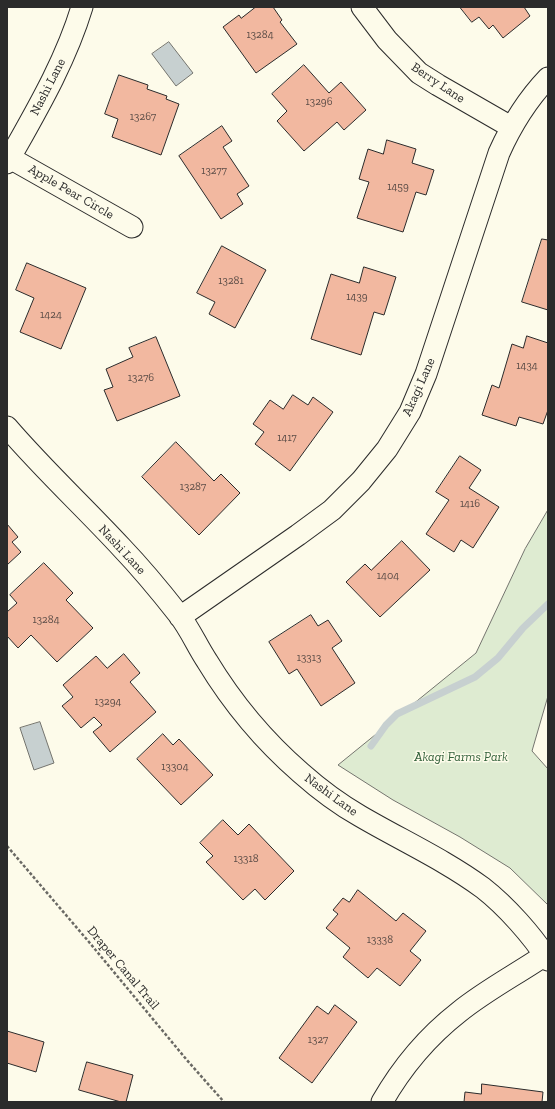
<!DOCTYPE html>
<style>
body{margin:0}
#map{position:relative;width:555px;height:1109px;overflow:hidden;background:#fdfbea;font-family:"Zilla Slab",serif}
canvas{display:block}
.frame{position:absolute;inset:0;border:8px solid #2b2b2b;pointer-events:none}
</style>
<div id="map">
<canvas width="555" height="1109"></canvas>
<div class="frame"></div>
</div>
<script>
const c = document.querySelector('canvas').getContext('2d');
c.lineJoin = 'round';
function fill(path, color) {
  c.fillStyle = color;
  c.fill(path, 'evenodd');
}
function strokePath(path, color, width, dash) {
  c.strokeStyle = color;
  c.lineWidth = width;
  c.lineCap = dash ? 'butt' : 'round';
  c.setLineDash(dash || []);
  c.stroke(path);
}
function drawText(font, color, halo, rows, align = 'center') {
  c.font = font + ' "Zilla Slab",serif';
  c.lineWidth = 3;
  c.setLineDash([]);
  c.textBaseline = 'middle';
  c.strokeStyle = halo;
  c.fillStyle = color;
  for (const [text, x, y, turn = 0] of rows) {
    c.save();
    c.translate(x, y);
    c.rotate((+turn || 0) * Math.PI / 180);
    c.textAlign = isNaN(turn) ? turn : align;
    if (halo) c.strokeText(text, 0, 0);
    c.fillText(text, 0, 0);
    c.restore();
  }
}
const green = new Path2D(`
 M 548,510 L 548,696 L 532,751 L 548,769 L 548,905 L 510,868 L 460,837 L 393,800 L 338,765 L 476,653 L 525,549 Z`);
fill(green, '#deebd1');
strokePath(green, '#74746e', 1);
const water = new Path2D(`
 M 169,42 L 193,73 L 176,86 L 152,54 Z
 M 40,722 L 54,763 L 34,770 L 20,728 Z`);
fill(water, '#c7d0d0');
strokePath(water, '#74746e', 1);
strokePath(new Path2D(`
 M 371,746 L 386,725 L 397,714 L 475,677 L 498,658 L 523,628 L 548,604`), '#c7d0d0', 7);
const building = new Path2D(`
 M 256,7 L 273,7 L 282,20 L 280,22 L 297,44 L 256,73 L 223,27 L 239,15 L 241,18 Z
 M 460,7 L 524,7 L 530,16 L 503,38 L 493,25 L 489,29 L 479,17 L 472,22 Z
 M 304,65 L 329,93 L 341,82 L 366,110 L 344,130 L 337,122 L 304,151 L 277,121 L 287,111 L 272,94 Z
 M 119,75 L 148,85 L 147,89 L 167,96 L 166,99 L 179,104 L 161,155 L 112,137 L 118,119 L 105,114 Z
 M 222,126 L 232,141 L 223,147 L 249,186 L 237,194 L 243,204 L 221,219 L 179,156 Z
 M 387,140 L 416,149 L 412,163 L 434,170 L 426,195 L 416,192 L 403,232 L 357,218 L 369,182 L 359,179 L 368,149 L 383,154 Z
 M 542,239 L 548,240 L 548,310 L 522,302 Z
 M 222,246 L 266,270 L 235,328 L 209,314 L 215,302 L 197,293 Z
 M 27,263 L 86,288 L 61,349 L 20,332 L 34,298 L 16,290 Z
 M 364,267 L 396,277 L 384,315 L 374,312 L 361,355 L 311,339 L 331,274 L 359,283 Z
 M 527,336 L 548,343 L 548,410 L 543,424 L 519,417 L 516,426 L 482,415 L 492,385 L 499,388 L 512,344 L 523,348 Z
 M 156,337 L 180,396 L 117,421 L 104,390 L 113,387 L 106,369 L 133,357 L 129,348 Z
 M 293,395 L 308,405 L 313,397 L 333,412 L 290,471 L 255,444 L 264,432 L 253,424 L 270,400 L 283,409 Z
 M 176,442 L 214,481 L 221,474 L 240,493 L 199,535 L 142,477 Z
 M 460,456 L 481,470 L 469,488 L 499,507 L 473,548 L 461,540 L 454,552 L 426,534 L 449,500 L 436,492 Z
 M 7,524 L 18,537 L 12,542 L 21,552 L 7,565 Z
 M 402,541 L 430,570 L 380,617 L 346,582 L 365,564 L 371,570 Z
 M 44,563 L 73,593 L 66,600 L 93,628 L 57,662 L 31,635 L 18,648 L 7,636 L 7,612 L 17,603 L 10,595 Z
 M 311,615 L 318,626 L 328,620 L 342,641 L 332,648 L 355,683 L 321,706 L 297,669 L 289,674 L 269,642 Z
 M 124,654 L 140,673 L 130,682 L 156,712 L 110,752 L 93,732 L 102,725 L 94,717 L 81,728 L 62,706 L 73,697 L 63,685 L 96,656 L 107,668 Z
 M 163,734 L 173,745 L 179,739 L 213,775 L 181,805 L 137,759 Z
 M 223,820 L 238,835 L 249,824 L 294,871 L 265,900 L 255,889 L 243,900 L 206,862 L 213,856 L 200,843 Z
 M 358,890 L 396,921 L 403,913 L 426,931 L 410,951 L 421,960 L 400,986 L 377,968 L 368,978 L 343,957 L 350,948 L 326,928 L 338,914 L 333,910 L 343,898 L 349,902 Z
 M 335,1005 L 357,1022 L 312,1083 L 279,1058 L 317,1006 L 328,1014 Z
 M 7,1031 L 44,1042 L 36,1072 L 7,1063 Z
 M 87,1062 L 133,1075 L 126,1102 L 121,1102 L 79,1090 Z
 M 482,1084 L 543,1092 L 542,1102 L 464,1102 L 465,1092 L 481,1094 Z`);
fill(building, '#f2b8a0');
strokePath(building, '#2b2b2b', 1);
const minor = new Path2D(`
 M 362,7 L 387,40 L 419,73 L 438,85 L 511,127
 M 10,158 L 132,227
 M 7,163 C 35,113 65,63 82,7
 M 7,427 C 43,469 84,507 121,547 C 142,569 161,592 179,615 C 190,629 197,646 207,661 C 233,704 263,740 301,773 C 319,789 339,804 360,816 C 401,840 445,860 483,888 C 506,906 532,935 548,960
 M 180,617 L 298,535 L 332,510 L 361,481 L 387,449 L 410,412 L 426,374 L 499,153 C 512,124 526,101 548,78
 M 382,1102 C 402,1067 427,1037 459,1012 C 486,990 519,973 548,953`);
strokePath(minor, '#2b2b2b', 23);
strokePath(new Path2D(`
 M 7,846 L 89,942 L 186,1059 L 224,1102`), '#6a6964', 2.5, [3, 2]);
strokePath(minor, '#fdfbea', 21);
drawText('11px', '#5d4e48', null, [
 ["13284",260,35],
 ["13296",319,102],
 ["13267",143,117],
 ["13277",214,171],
 ["1459",398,187],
 ["13281",231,281],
 ["1439",357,297],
 ["1424",51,315],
 ["1434",527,366],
 ["13276",141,378],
 ["1417",287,438],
 ["13287",193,487],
 ["1416",470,504],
 ["1404",388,576],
 ["13284",46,620],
 ["13313",309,658],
 ["13294",108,702],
 ["13304",175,767],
 ["13318",246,859],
 ["13338",380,940],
 ["1327",318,1040]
]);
drawText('13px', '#2b2b2b', '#fdfbea', [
 ["Berry Lane",438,83,34],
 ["Nashi Lane",48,87,-63],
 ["Apple Pear Circle",71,192,30],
 ["Akagi Lane",419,387,-66],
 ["Nashi Lane",122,550,47],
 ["Nashi Lane",331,795,36],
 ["Draper Canal Trail",123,968,50]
]);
drawText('italic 13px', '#34623c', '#fdfbea', [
 ["Akagi Farms Park",461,757]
]);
</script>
